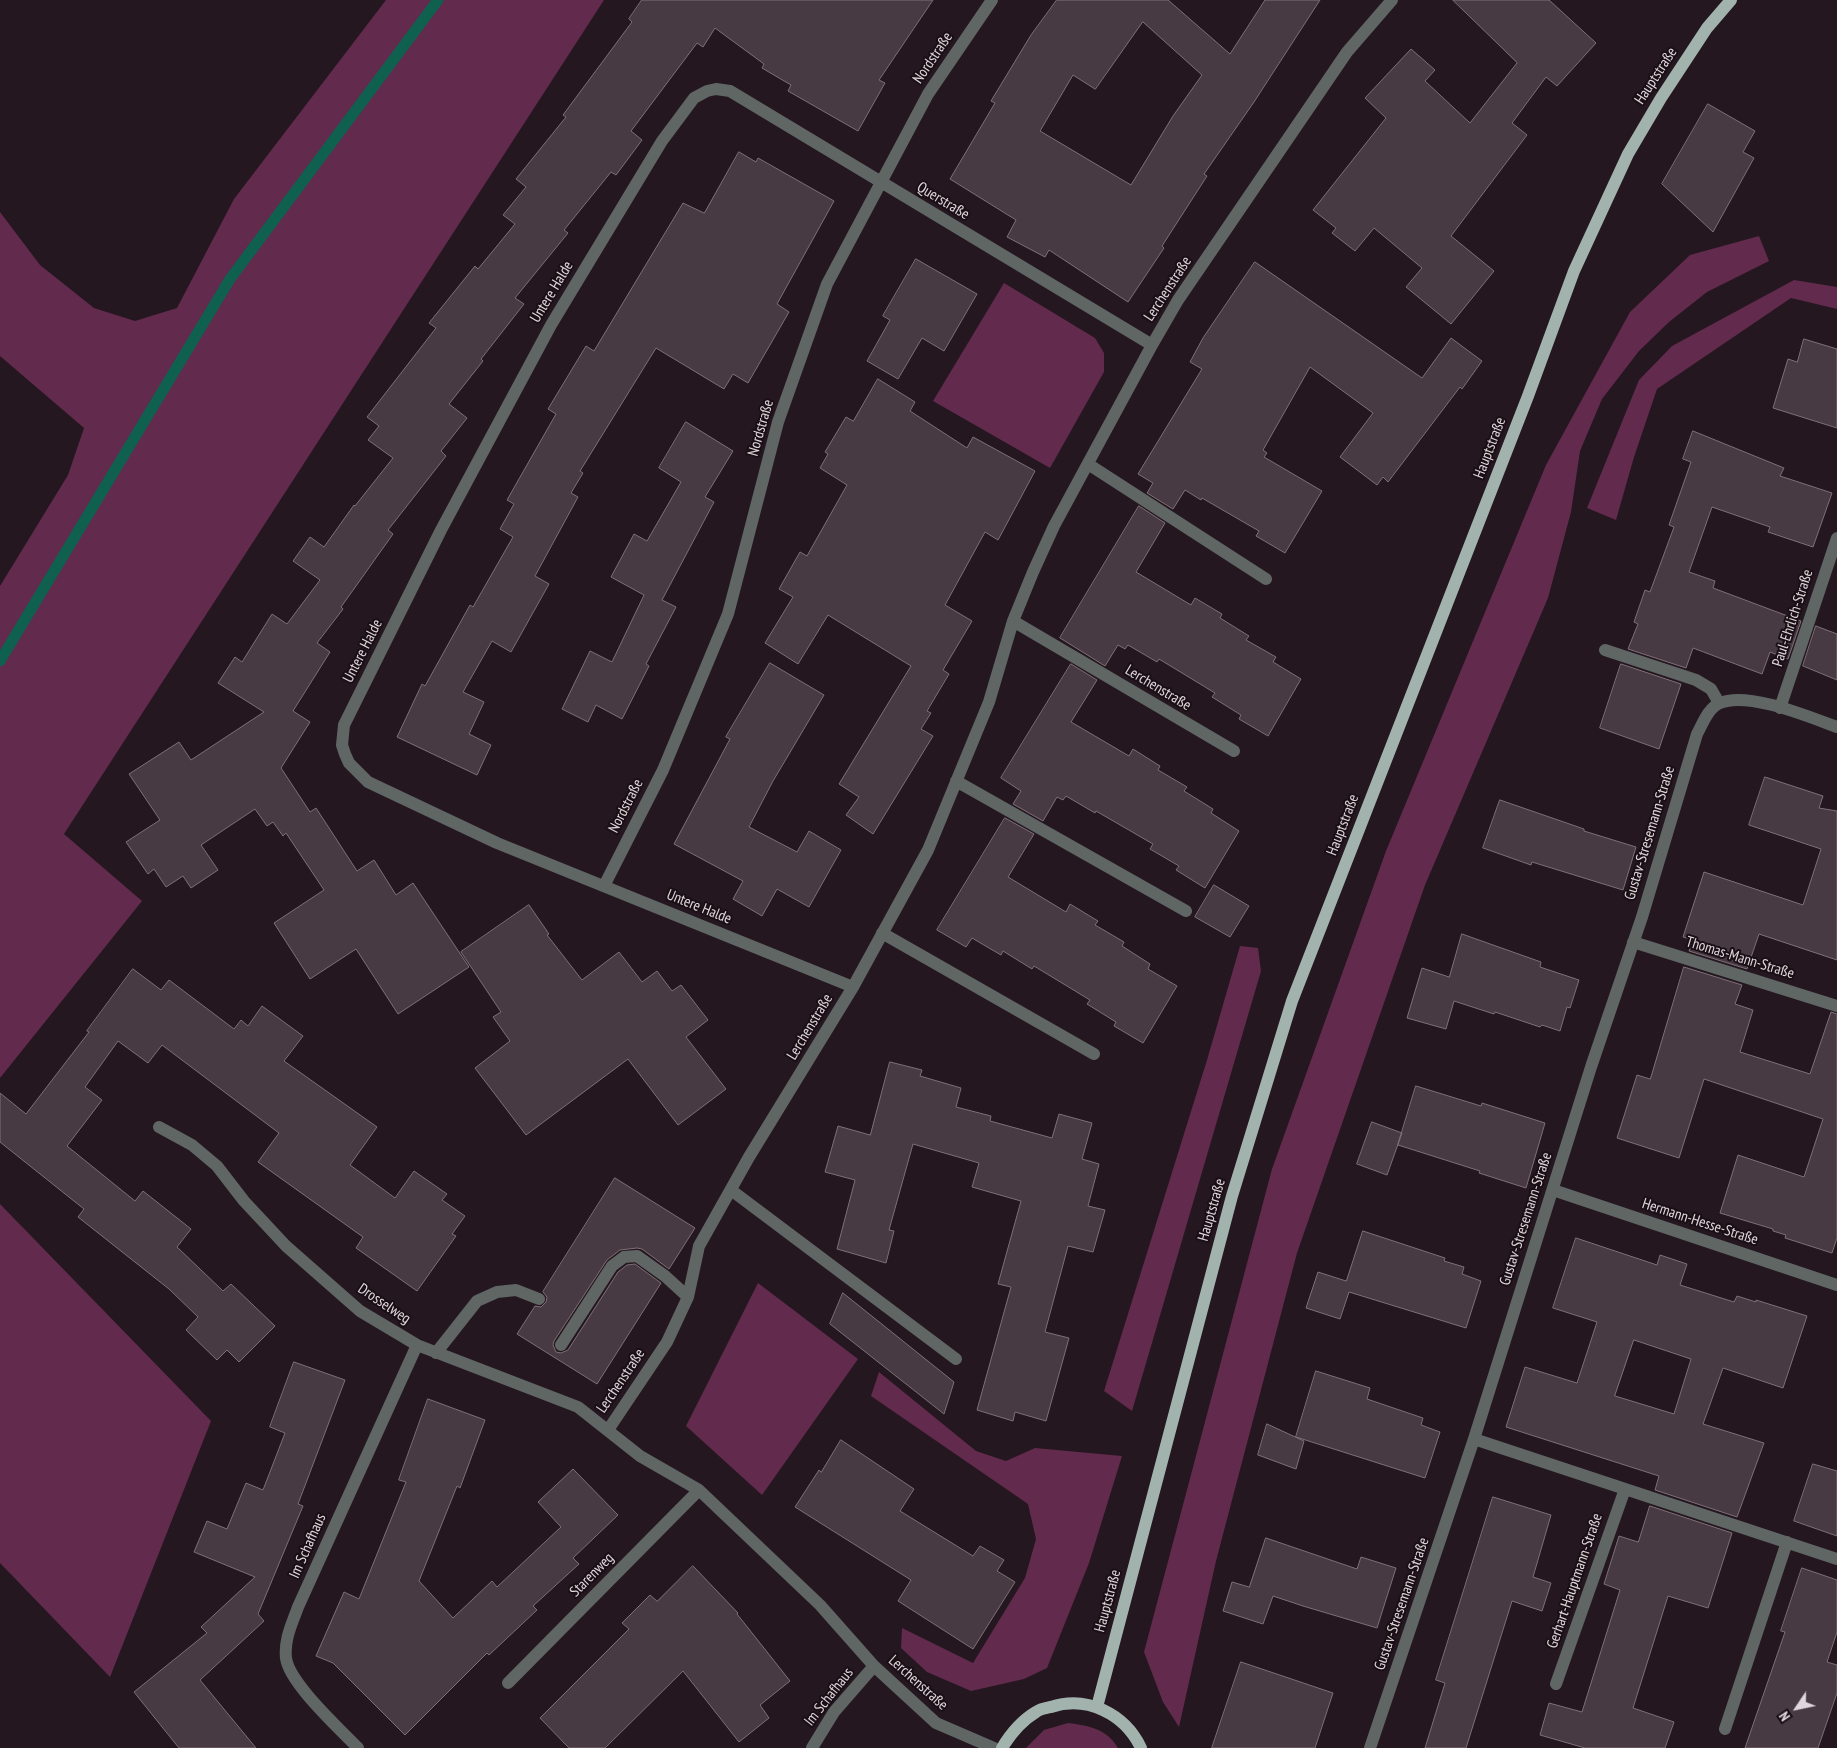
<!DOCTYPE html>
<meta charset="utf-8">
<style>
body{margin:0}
#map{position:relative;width:1837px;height:1748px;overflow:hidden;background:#24171f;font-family:"PT Sans Narrow",sans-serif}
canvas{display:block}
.north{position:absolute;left:1772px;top:1683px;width:50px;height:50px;-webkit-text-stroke:4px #1a0f15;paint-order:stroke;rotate:236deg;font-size:14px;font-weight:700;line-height:20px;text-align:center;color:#e0d7dc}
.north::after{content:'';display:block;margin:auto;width:18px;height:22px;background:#e0d7dc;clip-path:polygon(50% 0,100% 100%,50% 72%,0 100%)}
</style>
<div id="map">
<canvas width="1837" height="1748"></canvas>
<div class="north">N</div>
</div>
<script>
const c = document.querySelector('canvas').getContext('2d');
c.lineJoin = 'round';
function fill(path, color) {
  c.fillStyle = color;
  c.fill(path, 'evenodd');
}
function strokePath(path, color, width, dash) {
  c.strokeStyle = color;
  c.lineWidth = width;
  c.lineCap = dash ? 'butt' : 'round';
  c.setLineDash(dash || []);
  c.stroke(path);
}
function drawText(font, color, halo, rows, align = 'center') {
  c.font = font + ' "PT Sans Narrow",sans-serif';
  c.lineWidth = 4;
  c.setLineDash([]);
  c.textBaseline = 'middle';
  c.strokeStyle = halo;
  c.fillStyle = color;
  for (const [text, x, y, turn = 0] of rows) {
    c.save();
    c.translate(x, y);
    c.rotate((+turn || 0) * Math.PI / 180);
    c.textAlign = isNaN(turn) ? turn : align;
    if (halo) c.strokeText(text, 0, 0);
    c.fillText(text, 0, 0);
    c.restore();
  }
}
fill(new Path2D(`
 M 386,0 L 604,0 L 64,834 L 142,901 L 0,1078 L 0,586 L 68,475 L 84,428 L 0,356 L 0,212 L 40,265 L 94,308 L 135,321 L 177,308 L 234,199 Z
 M 1759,236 L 1769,261 L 1707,292 L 1669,322 L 1639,351 L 1602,399 L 1580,451 L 1571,512 L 1548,598 L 1425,885 L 1297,1253 L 1216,1561 L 1179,1727 L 1163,1702 L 1144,1652 L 1272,1169 L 1386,851 L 1546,465 L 1630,312 L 1690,255 Z
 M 1794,280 L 1837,287 L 1837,309 L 1791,298 L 1657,389 L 1634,457 L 1616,520 L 1587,508 L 1639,380 L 1672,346 Z
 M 1004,283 L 1095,338 L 1104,353 L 1104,372 L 1050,468 L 933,401 Z
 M 1240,946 L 1258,948 L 1261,971 L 1132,1411 L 1104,1391 L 1207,1060 Z
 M 0,1204 L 211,1421 L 110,1677 L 0,1563 Z
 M 758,1283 L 858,1359 L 762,1495 L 686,1426 Z
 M 879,1372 L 976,1451 L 1006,1461 L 1035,1448 L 1122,1456 L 1089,1563 L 1047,1668 L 1024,1679 L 971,1691 L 927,1672 L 901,1648 L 902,1628 L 973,1663 L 1025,1578 L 1036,1539 L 1028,1504 L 871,1396 Z
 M 1068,1723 C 1089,1726 1106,1728 1118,1748 L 1026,1748 L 1044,1730 Z`), '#622a4d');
strokePath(new Path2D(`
 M 0,661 L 230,279 L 438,0`), '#10604f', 11);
const building = new Path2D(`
 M 642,0 L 933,0 L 879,80 L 885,83 L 858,131 L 788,91 L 791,85 L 762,68 L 764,64 L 715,28 L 703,47 L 697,43 L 631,131 L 642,140 L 616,175 L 611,172 L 564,230 L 568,233 L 515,298 L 524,304 L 481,359 L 483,361 L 449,404 L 467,418 L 441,451 L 446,456 L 388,530 L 393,534 L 341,607 L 343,609 L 317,643 L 330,652 L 293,711 L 310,722 L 281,768 L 310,812 L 316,808 L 357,871 L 374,860 L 396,895 L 413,883 L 469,967 L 398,1014 L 356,949 L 310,979 L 274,923 L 324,890 L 286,833 L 283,836 L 273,822 L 267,826 L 255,809 L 201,845 L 218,870 L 191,888 L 183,876 L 166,887 L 154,869 L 148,874 L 126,842 L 160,820 L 129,774 L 179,742 L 191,760 L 264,712 L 218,683 L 235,657 L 242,662 L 272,614 L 287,624 L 320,580 L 293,561 L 310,537 L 324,547 L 354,505 L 355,506 L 393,458 L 368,440 L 379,426 L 367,417 L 436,328 L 429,323 L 475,266 L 478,269 L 515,224 L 503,215 L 526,187 L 516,179 L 566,117 L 563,115 L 632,22 L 629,19 Z
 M 1057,0 L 1168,0 L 1230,54 L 1265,0 L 1320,0 L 1254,102 L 1204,174 L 1207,176 L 1162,246 L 1164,248 L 1128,302 L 1049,250 L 1045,257 L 1007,237 L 1016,220 L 950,179 L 995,103 L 991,101 L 1031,35 ZM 1143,22 L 1202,75 L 1173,116 L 1131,185 L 1040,131 L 1073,75 L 1095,89 Z
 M 1453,0 L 1549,0 L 1596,43 L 1557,86 L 1546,77 L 1512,123 L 1527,135 L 1451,236 L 1494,271 L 1451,324 L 1406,287 L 1422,268 L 1374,228 L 1355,251 L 1332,233 L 1336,228 L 1313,210 L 1386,118 L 1365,98 L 1411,49 L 1435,70 L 1425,81 L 1470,123 L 1517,63 Z
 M 1708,104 L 1755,131 L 1743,152 L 1754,158 L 1713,232 L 1662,184 Z
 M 739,152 L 756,162 L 758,158 L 834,201 L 777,304 L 789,312 L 748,383 L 733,374 L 724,389 L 656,348 L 580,471 L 583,473 L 571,493 L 578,497 L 535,576 L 549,584 L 511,652 L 492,641 L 463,692 L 484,702 L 469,734 L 491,745 L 477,775 L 397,737 L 422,684 L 425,686 L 470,605 L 473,607 L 513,537 L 500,529 L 514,504 L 507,500 L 556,414 L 548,409 L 586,346 L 594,351 L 683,203 L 704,213 Z
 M 916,259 L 977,294 L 944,351 L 922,338 L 898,379 L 867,361 L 890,320 L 883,316 Z
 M 1255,262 L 1422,378 L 1451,338 L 1482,361 L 1462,389 L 1460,387 L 1388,482 L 1383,477 L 1377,485 L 1340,457 L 1373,413 L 1310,367 L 1263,450 L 1267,453 L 1264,457 L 1322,491 L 1285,553 L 1256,536 L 1259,531 L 1202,498 L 1201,500 L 1185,490 L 1173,509 L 1147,493 L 1153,483 L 1138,474 L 1202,369 L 1190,362 L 1203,338 Z
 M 1804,339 L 1837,349 L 1837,428 L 1773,408 L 1788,359 L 1797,362 Z
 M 878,379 L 915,402 L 910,411 L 967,448 L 973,437 L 1035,471 L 998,540 L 985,532 L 945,605 L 972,621 L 943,670 L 949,674 L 927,711 L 931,713 L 921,729 L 933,736 L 873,834 L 846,815 L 859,797 L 839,784 L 911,666 L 828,615 L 798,664 L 765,643 L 793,597 L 779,589 L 800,552 L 807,556 L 847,485 L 820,468 L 828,454 L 825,452 L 846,417 L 853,421 Z
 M 686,422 L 733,451 L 705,497 L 714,502 L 662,600 L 676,607 L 646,664 L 649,666 L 622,719 L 596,705 L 588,722 L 562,709 L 590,651 L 612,662 L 644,595 L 611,577 L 634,534 L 647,541 L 681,482 L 659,468 Z
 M 1693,431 L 1784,468 L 1780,476 L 1832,493 L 1813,547 L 1768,532 L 1770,527 L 1712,507 L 1689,572 L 1715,581 L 1713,588 L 1801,621 L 1788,659 L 1770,652 L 1762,674 L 1693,648 L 1686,668 L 1628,649 L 1638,624 L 1634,622 L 1645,590 L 1650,592 L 1674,527 L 1669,525 L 1691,462 L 1683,459 Z
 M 1139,506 L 1165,523 L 1136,572 L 1191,605 L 1195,598 L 1222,614 L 1220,618 L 1249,636 L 1246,640 L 1276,657 L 1273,662 L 1301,679 L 1268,736 L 1239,719 L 1241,715 L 1212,697 L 1215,693 L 1159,659 L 1157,662 L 1128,645 L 1125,649 L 1118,645 L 1105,666 L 1060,638 Z
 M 1816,626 L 1837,634 L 1837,680 L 1803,666 Z
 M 770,663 L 824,695 L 773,781 L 749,827 L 797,852 L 809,831 L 841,850 L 809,907 L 777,889 L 762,916 L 733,899 L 743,881 L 674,844 L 730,739 L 726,737 Z
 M 1071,664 L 1097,680 L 1071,722 L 1129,756 L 1133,749 L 1160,766 L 1158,770 L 1187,787 L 1184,791 L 1213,809 L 1211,813 L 1239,831 L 1205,888 L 1176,870 L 1179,866 L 1150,849 L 1153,844 L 1096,811 L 1095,813 L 1066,796 L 1063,800 L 1057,797 L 1043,821 L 1013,804 L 1021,791 L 1001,778 Z
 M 1621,664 L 1681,684 L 1659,749 L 1600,728 Z
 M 1765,777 L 1823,796 L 1819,808 L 1837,811 L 1837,960 L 1759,934 L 1747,969 L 1689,951 L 1693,940 L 1683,937 L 1704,872 L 1803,905 L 1821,849 L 1749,825 Z
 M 1500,800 L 1584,829 L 1584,831 L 1636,847 L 1623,890 L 1532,862 L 1531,865 L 1483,848 Z
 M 1005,818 L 1034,834 L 1008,877 L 1066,912 L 1070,904 L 1098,921 L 1095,925 L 1124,942 L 1122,946 L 1150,964 L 1148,969 L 1177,986 L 1143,1043 L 1114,1026 L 1116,1022 L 1087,1004 L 1090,1000 L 1034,966 L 1032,969 L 1003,951 L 1001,955 L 972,938 L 966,947 L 937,930 Z
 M 1214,885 L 1249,906 L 1230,937 L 1195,917 Z
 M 529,905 L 549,934 L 547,935 L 582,980 L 619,952 L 642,982 L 657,971 L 672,991 L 681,985 L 708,1020 L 686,1037 L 726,1089 L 678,1125 L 628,1059 L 526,1135 L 475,1068 L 510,1041 L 493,1017 L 501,1012 L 461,952 Z
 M 1462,934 L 1541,962 L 1540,967 L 1579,980 L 1570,1008 L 1567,1007 L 1560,1031 L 1542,1025 L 1540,1027 L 1495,1012 L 1494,1014 L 1454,1001 L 1446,1029 L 1407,1018 L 1422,968 L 1449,977 Z
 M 1684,967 L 1742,985 L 1735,1004 L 1753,1010 L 1740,1052 L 1810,1074 L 1831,1012 L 1837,1014 L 1837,1238 L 1832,1253 L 1785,1238 L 1786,1235 L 1773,1231 L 1773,1229 L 1720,1213 L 1738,1155 L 1804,1177 L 1823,1119 L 1704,1079 L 1679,1158 L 1617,1138 L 1637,1075 L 1650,1079 Z
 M 133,969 L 161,990 L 169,980 L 234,1029 L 241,1020 L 248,1026 L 262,1006 L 303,1036 L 284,1061 L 377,1127 L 350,1165 L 395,1198 L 414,1171 L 447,1194 L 442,1200 L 465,1216 L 452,1234 L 456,1236 L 417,1291 L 356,1248 L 363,1237 L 258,1162 L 279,1133 L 162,1045 L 148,1063 L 118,1041 L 85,1087 L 102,1100 L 67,1146 L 135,1201 L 143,1191 L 191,1229 L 177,1247 L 223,1291 L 231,1284 L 275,1326 L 239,1362 L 227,1350 L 217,1360 L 186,1330 L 198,1317 L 169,1289 L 78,1217 L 84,1209 L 0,1142 L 0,1093 L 26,1114 L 89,1032 L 87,1031 Z
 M 890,1062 L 922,1070 L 920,1076 L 961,1088 L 956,1107 L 991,1116 L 990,1121 L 1052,1138 L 1059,1114 L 1092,1123 L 1082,1159 L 1099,1164 L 1088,1206 L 1105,1210 L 1093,1252 L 1068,1246 L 1045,1332 L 1069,1338 L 1046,1421 L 1015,1412 L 1013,1421 L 977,1410 L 1011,1287 L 998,1284 L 1021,1201 L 972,1187 L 979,1163 L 913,1144 L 889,1230 L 894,1231 L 886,1263 L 837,1249 L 855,1180 L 825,1172 L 838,1126 L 870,1135 Z
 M 1416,1086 L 1481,1106 L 1482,1103 L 1545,1123 L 1526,1188 L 1479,1173 L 1480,1171 L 1398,1145 Z
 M 1372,1122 L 1402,1133 L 1387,1175 L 1357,1164 Z
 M 615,1178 L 695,1228 L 669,1269 L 642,1249 L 637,1248 L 620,1250 L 607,1260 L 554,1341 L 553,1345 L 556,1352 L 561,1353 L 568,1350 L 618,1272 L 627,1265 L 635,1264 L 661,1283 L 597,1384 L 517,1334 L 535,1306 L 541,1307 L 546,1302 L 547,1297 L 543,1292 Z
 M 1363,1231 L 1445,1258 L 1444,1261 L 1464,1267 L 1462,1274 L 1481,1281 L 1466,1328 L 1349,1292 L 1340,1319 L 1306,1308 L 1318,1272 L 1346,1281 Z
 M 1576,1238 L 1657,1265 L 1660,1255 L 1687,1264 L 1680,1285 L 1734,1302 L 1737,1296 L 1756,1302 L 1756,1300 L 1807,1316 L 1783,1388 L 1723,1368 L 1703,1424 L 1764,1443 L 1737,1517 L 1655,1490 L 1659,1476 L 1506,1427 L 1525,1367 L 1577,1383 L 1597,1322 L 1553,1308 ZM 1634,1340 L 1691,1359 L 1674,1414 L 1615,1396 Z
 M 843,1293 L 954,1382 L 944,1414 L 830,1324 Z
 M 294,1362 L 345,1380 L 298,1504 L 303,1506 L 258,1614 L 264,1621 L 200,1680 L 256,1748 L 179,1748 L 134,1692 L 207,1633 L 201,1627 L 255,1577 L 194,1552 L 207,1521 L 227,1529 L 246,1483 L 263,1490 L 285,1433 L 270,1427 Z
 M 1316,1371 L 1370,1388 L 1367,1399 L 1423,1418 L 1421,1425 L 1440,1432 L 1425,1478 L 1296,1437 Z
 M 428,1399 L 485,1420 L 460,1488 L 457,1486 L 419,1581 L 453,1618 L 492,1581 L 497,1587 L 561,1527 L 538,1502 L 573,1469 L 618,1515 L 573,1558 L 579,1564 L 533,1606 L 537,1610 L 489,1655 L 487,1653 L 405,1735 L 333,1663 L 316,1656 L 344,1592 L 359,1599 L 406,1482 L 399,1480 Z
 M 1267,1424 L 1304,1441 L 1296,1469 L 1258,1455 Z
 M 841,1440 L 914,1489 L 900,1511 L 973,1556 L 980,1546 L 1004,1560 L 997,1571 L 1015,1582 L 973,1649 L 898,1601 L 911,1580 L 795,1507 L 819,1470 L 821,1472 Z
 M 1813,1464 L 1837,1471 L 1837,1536 L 1794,1521 Z
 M 1493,1497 L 1551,1515 L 1533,1577 L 1551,1583 L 1542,1611 L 1512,1601 L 1466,1748 L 1425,1748 L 1445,1683 L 1436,1680 Z
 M 1650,1506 L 1732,1533 L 1708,1608 L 1668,1596 L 1633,1708 L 1674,1722 L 1665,1748 L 1585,1748 L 1540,1735 L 1549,1703 L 1582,1712 L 1620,1590 L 1604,1584 L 1619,1536 L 1638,1542 Z
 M 1266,1538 L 1357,1569 L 1361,1557 L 1396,1568 L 1377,1628 L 1303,1606 L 1273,1596 L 1263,1624 L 1223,1611 L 1232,1582 L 1249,1587 Z
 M 693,1566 L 738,1613 L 737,1614 L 790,1681 L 760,1705 L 769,1718 L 739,1742 L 683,1671 L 605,1748 L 569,1748 L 540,1718 L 629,1629 L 622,1623 L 650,1595 L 657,1601 Z
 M 1802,1568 L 1837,1580 L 1837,1632 L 1827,1662 L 1837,1665 L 1837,1693 L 1818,1748 L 1745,1748 L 1785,1632 L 1781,1631 Z
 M 1241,1662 L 1333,1693 L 1315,1748 L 1212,1748 Z`);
fill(building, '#483a42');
strokePath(building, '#7f6f78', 1);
strokePath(new Path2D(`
 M 1088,464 L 1266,579
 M 1013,621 L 1234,751
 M 1605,650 L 1696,680 L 1711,689 L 1719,703
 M 1780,708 L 1837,538
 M 956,781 L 1186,911
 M 604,886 L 663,770 L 728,614 L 778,422 L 827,284 L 928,94 L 992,0
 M 882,933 L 1094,1054
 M 1633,942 L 1837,1006
 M 853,987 L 497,843 L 368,782 L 349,763 L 345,754 L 342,745 L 344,725 L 441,530 L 551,325 L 662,141 L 694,98 L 707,91 L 716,89 L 730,91 L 1152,345
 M 159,1127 L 192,1145 L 217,1166 L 244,1201 L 286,1246 L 360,1311 L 417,1345 L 578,1407 L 640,1456 L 699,1490 L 820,1605 L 874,1666 L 936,1723 L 994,1748
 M 731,1190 L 956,1359
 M 1553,1190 L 1837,1285
 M 561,1345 L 612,1266 L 624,1257 L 637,1256 L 665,1276 L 688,1297
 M 436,1353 L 477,1301 L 497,1292 L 516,1290 L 539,1299
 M 608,1430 L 667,1342 L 688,1297 L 699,1246 L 749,1157 L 853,987 L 928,850 L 989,702 L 1013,621 L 1033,572 L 1054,526 L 1152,345 L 1178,300 L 1347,52 L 1392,0
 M 1474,1439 L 1837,1559
 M 508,1683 L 699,1490
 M 1556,1684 L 1625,1489
 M 1725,1729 L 1787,1542
 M 358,1748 C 340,1729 289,1683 286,1658 C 284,1639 292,1624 298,1607 L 417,1345
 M 812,1748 L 834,1712 L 874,1666
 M 1370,1748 L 1474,1439 L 1591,1067 L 1642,917 L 1697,734 C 1703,723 1708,708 1720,703 C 1748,691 1809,717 1837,727`), '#5f6664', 12);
strokePath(new Path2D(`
 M 1097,1707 L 1232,1196 L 1292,1001 L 1528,396 L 1574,271 L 1628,154 L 1661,98 L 1707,28 L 1731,0
 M 1002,1748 C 1011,1733 1021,1721 1036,1712 C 1040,1709 1046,1708 1051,1707 C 1087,1695 1125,1714 1141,1748`), '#a2b3ad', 12);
drawText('15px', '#e0d7dc', '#1a0f15', [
 ["Nordstraße",933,58,-56],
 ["Hauptstraße",1656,76,-57],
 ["Querstraße",943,201,31],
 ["Lerchenstraße",1168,289,-57],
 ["Untere Halde",552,292,-59],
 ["Nordstraße",761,428,-74],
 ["Hauptstraße",1490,448,-69],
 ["Paul-Ehrlich-Straße",1793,618,-72],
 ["Untere Halde",363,651,-63],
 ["Lerchenstraße",1158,688,31],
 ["Nordstraße",626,806,-63],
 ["Hauptstraße",1343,825,-69],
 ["Gustav-Stresemann-Straße",1650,833,-73],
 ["Untere Halde",699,907,22],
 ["Thomas-Mann-Straße",1740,958,17],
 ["Lerchenstraße",810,1027,-59],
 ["Hauptstraße",1212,1210,-74],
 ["Gustav-Stresemann-Straße",1526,1219,-72],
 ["Hermann-Hesse-Straße",1700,1222,18],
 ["Drosselweg",384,1304,34],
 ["Lerchenstraße",621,1381,-56],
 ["Im Schafhaus",308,1546,-66],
 ["Starenweg",592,1575,-45],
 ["Gerhart-Hauptmann-Straße",1575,1581,-71],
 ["Hauptstraße",1108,1601,-75],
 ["Gustav-Stresemann-Straße",1402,1604,-71],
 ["Lerchenstraße",918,1683,42],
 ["Im Schafhaus",829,1697,-52]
]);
</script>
